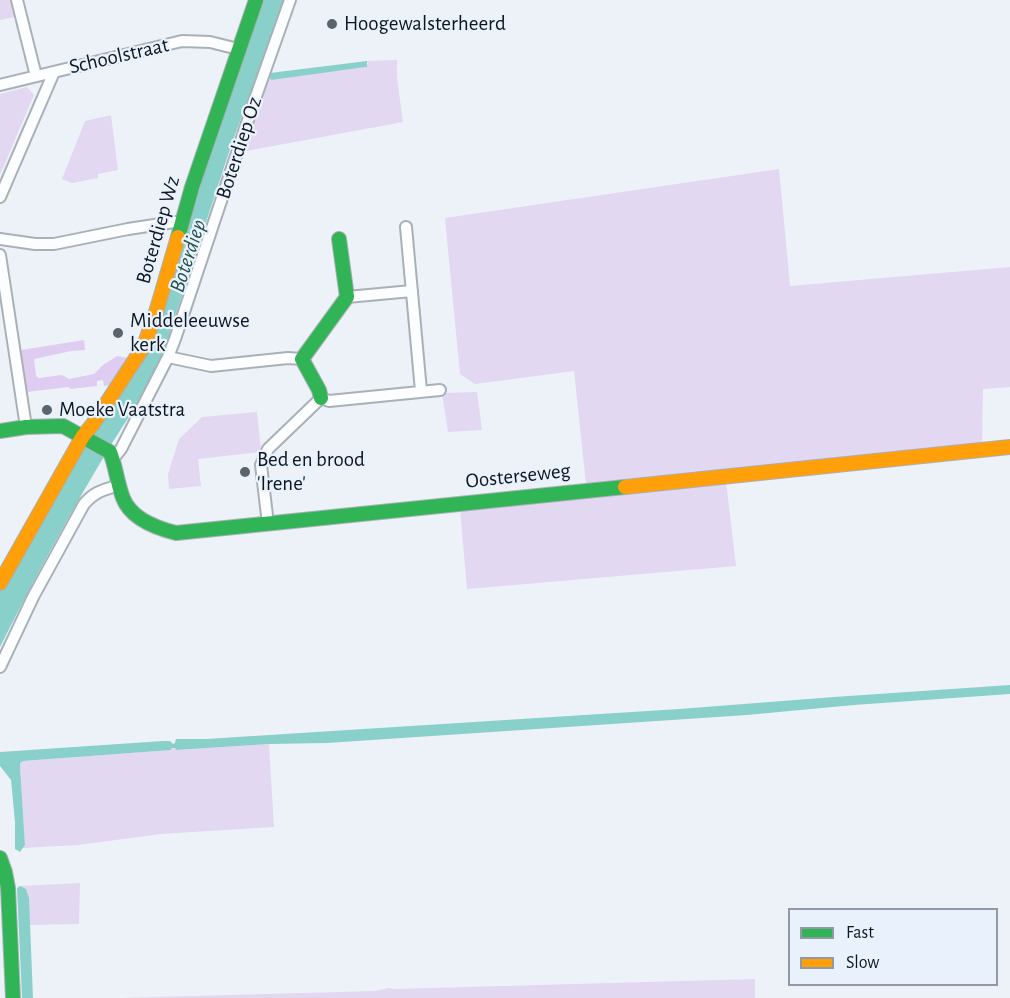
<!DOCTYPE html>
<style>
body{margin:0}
#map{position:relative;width:1010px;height:998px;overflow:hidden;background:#edf2f8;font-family:"Alegreya Sans",sans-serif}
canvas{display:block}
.legend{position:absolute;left:788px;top:908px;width:210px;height:78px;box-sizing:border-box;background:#e9f2fc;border:2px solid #919aa4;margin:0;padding:8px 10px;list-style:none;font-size:18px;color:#0e171f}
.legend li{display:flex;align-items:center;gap:12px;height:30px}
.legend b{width:30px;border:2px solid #919aa4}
</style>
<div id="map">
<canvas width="1010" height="998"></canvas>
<ul class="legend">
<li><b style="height:8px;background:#30b455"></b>Fast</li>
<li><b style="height:8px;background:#ff9f0a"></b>Slow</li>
</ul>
</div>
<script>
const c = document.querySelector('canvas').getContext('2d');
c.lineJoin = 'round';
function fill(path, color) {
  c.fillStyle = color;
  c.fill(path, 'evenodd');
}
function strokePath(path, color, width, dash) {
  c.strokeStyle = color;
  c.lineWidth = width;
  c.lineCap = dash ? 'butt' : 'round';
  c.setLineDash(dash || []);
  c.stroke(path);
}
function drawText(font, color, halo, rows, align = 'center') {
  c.font = font + ' "Alegreya Sans",sans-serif';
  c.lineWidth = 4.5;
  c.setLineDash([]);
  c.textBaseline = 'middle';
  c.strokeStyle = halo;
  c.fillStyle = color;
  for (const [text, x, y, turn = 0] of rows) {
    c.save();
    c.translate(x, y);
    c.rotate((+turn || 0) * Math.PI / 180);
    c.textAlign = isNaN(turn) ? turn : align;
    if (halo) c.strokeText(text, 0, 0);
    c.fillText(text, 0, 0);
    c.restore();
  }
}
fill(new Path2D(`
 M 0,0 L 11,0 L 15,17 L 0,20 Z
 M 397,60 L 397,78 L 403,122 L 241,152 L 266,76 L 270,75 L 270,78 L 368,64 L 367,61 Z
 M 27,87 L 34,95 L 0,175 L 0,94 Z
 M 111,115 L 118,170 L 98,174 L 98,178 L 72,183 L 62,179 L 85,121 Z
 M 779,169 L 790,286 L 1010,267 L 1010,387 L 983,389 L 982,444 L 586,484 L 574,371 L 475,384 L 460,374 L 445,218 Z
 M 477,392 L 482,430 L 448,432 L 442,393 Z
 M 257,412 L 261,450 L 260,452 L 198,459 L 201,486 L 169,489 L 168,474 L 179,439 L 202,417 Z
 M 726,481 L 736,566 L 467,589 L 460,509 Z
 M 269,744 L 274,827 L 161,834 L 78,845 L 23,848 L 25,845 L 20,766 L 20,762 L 23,761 L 170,750 L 171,748 L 175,748 L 176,750 Z
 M 80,883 L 79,924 L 30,925 L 27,891 L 20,886 Z
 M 755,979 L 755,998 L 119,998 L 376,991 L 389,988 L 395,989 Z`), '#e2d8f1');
fill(new Path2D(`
 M 84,340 L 85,350 L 71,351 L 34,359 L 36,376 L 39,378 L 62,375 L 69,379 L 94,374 L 103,365 L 117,356 L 128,358 L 110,385 L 104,386 L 103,380 L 97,381 L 97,386 L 71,389 L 68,387 L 27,392 L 21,350 Z`), '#decdf1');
fill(new Path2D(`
 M 260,0 L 284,0 L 231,146 L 170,332 C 164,370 131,412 111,445 C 71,511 34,579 0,647 L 0,591 L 18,556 L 85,448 C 92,444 95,439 95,431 L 137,363 Z
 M 367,61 L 367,67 L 365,67 L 271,80 L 270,78 L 270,73 Z
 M 1010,685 L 1010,694 L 854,705 L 747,715 L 327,743 L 269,744 L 176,750 L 175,748 L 171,748 L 171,750 L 23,761 L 20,763 L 20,766 L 25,845 L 20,852 L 15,849 L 15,822 L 11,780 L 0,766 L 0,752 L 163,741 L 170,741 L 173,744 L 175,743 L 176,739 L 206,739 L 679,709 L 834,697 Z
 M 20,886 L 26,889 L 29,898 L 33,998 L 22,998 L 17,888 Z`), '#8ad0ca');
const street = new Path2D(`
 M 17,0 L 36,76
 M 0,85 L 182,41 L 210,42 L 238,49
 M 0,197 L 54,72
 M 406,227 L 421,391
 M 0,239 L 35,244 L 54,244 L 128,229 L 174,222 L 181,223
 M 0,255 L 26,427
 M 347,297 L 412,291
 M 168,357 L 211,366 L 288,358 L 302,359
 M 114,458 L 121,449 L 168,357 L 175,339 L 255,99 L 290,0
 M 268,524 L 261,465 L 268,449 L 321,398 L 329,401 L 440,390
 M 0,667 L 33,597 L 84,504 C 95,491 104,490 119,485`);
const fast = new Path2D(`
 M 178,237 L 192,187 L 256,0
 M 321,398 L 319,390 L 302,359 L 347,297 L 339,239
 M 0,431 L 26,427 L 63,426 L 110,452 C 116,467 117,483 123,498 C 131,519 156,528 176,533 L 625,487
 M 0,858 L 5,872 L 8,888 L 13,998`);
const slow = new Path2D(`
 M 625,487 L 1010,447
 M 0,583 L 83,436 L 93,424 L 144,346 L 157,309 L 178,237`);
strokePath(street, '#a9b0b7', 14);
strokePath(fast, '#a9b0b7', 16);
strokePath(slow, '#a9b0b7', 16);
strokePath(street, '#fcfdfe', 10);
strokePath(fast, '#30b455', 14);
strokePath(slow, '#ff9f0a', 14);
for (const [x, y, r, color] of [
 [332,24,6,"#5c646b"],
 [118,333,6,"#5c646b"],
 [47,410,6,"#5c646b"],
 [245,472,6,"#5c646b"]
]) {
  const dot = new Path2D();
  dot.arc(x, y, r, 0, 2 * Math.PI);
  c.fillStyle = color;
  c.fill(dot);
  strokePath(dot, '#e9f2fc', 2);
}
drawText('21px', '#0e171f', '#e9f2fc', [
 ["Hoogewalsterheerd",344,24],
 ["Middeleeuwse",130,321],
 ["kerk",130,345],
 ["Moeke Vaatstra",59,410],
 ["Bed en brood",257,460],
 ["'Irene'",257,484]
], 'left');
drawText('21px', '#0e171f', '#e9f2fc', [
 ["Schoolstraat",119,56,-13],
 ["Boterdiep Oz",239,148,-72],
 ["Boterdiep Wz",158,230,-74],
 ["Oosterseweg",518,476,-6]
]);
drawText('italic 22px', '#25514c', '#e9f2fc', [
 ["Boterdiep",188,256,-72]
]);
</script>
